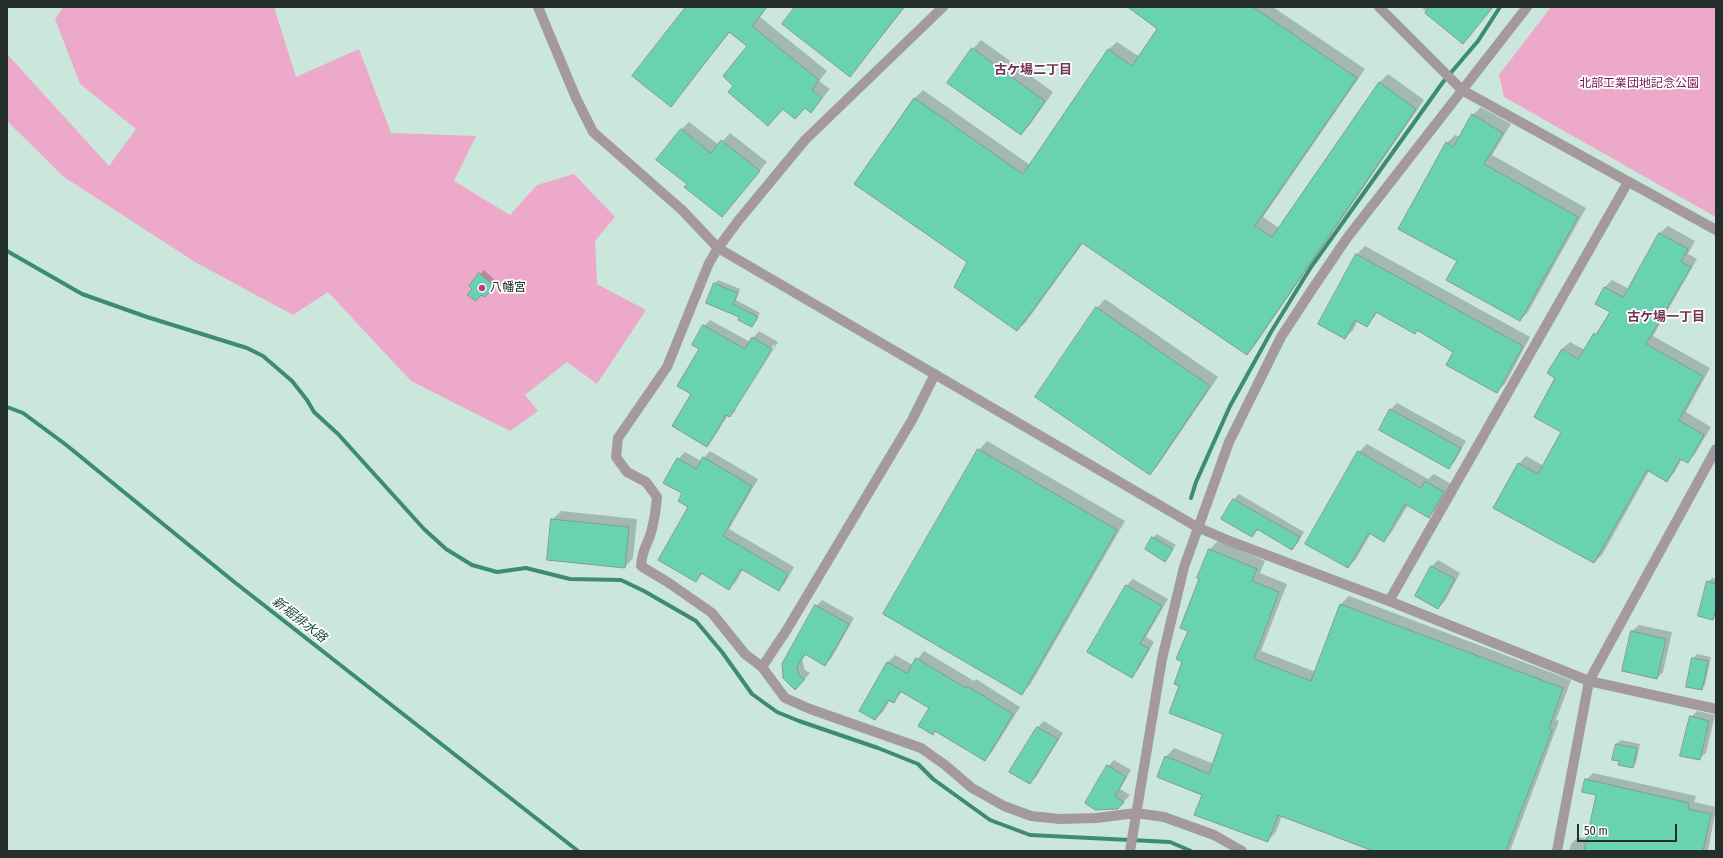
<!DOCTYPE html>
<meta charset="utf-8">
<style>
body{margin:0}
#map{position:relative;width:1723px;height:858px;overflow:hidden;background:#cbe7dc;font-family:"Fira Sans Condensed",sans-serif}
canvas{display:block}
.frame{position:absolute;inset:0;border:8px solid #242f2b;pointer-events:none}
.scale{position:absolute;left:1577px;top:824px;width:100px;height:18px;box-sizing:border-box;border:2px solid #242f2b;border-top:0;padding-left:5px;font-size:12px;line-height:14px;white-space:nowrap;color:#242f2b;-webkit-text-stroke:3px #fff;paint-order:stroke}
</style>
<div id="map">
<canvas width="1723" height="858"></canvas>
<div class="frame"></div>
<div class="scale">50 m</div>
</div>
<script>
const c = document.querySelector('canvas').getContext('2d');
c.lineJoin = 'round';
function fill(path, color) {
  c.fillStyle = color;
  c.fill(path, 'evenodd');
}
function strokePath(path, color, width, dash) {
  c.strokeStyle = color;
  c.lineWidth = width;
  c.lineCap = dash ? 'butt' : 'round';
  c.setLineDash(dash || []);
  c.stroke(path);
}
function drawText(font, color, halo, rows, align = 'center') {
  c.font = font + ' "Fira Sans Condensed","Noto Sans JP",sans-serif';
  c.lineWidth = 3.5;
  c.setLineDash([]);
  c.textBaseline = 'middle';
  c.strokeStyle = halo;
  c.fillStyle = color;
  for (const [text, x, y, turn = 0] of rows) {
    c.save();
    c.translate(x, y);
    c.rotate((+turn || 0) * Math.PI / 180);
    c.textAlign = isNaN(turn) ? turn : align;
    if (halo) c.strokeText(text, 0, 0);
    c.fillText(text, 0, 0);
    c.restore();
  }
}
fill(new Path2D(`
 M 63,7 L 274,7 L 296,77 L 359,49 L 391,133 L 476,136 L 454,181 L 510,215 L 537,185 L 574,174 L 615,217 L 595,241 L 597,284 L 646,310 L 597,384 L 567,362 L 525,395 L 538,411 L 510,431 L 411,381 L 328,292 L 293,315 L 195,262 L 64,177 L 7,121 L 7,54 L 109,166 L 136,129 L 80,84 L 55,19 Z
 M 1551,7 L 1716,7 L 1716,217 L 1504,97 L 1499,75 Z`), '#eca9c9');
fill(new Path2D(`
 M 687,7 L 767,7 L 760,17 L 827,71 L 819,81 L 830,89 L 811,112 L 805,107 L 783,108 L 768,125 L 735,85 L 748,46 L 730,32 L 671,105 Z
 M 797,7 L 905,7 L 850,75 Z
 M 1129,7 L 1273,7 L 1365,69 L 1263,217 L 1279,228 L 1379,83 L 1388,74 L 1424,100 L 1255,345 L 1247,354 L 1083,243 L 1026,322 L 1017,330 L 968,262 L 915,98 L 923,90 L 1030,165 L 1108,50 L 1117,42 L 1140,57 L 1158,28 Z
 M 1421,7 L 1493,7 L 1463,42 Z
 M 981,40 L 1053,92 L 1029,126 L 1021,134 L 973,49 Z
 M 1481,107 L 1511,124 L 1492,155 L 1586,208 L 1528,312 L 1520,320 L 1458,261 L 1447,143 L 1455,135 L 1460,137 L 1473,115 Z
 M 689,122 L 719,145 L 730,133 L 767,162 L 722,216 L 688,184 L 681,130 Z
 M 1668,226 L 1695,241 L 1688,254 L 1697,259 L 1653,336 L 1710,368 L 1686,412 L 1711,427 L 1695,454 L 1688,462 L 1682,459 L 1674,473 L 1667,481 L 1649,471 L 1602,555 L 1594,562 L 1519,464 L 1526,456 L 1544,466 L 1562,431 L 1556,377 L 1562,349 L 1570,342 L 1585,350 L 1611,312 L 1604,288 L 1612,280 L 1629,289 L 1660,233 Z
 M 1365,246 L 1530,337 L 1505,384 L 1496,392 L 1455,351 L 1418,329 L 1378,312 L 1367,326 L 1358,320 L 1353,330 L 1345,338 L 1319,324 L 1357,254 Z
 M 484,270 L 497,282 L 489,292 L 482,294 L 473,289 L 480,274 Z
 M 718,280 L 740,289 L 736,300 L 760,313 L 752,326 L 741,317 L 707,303 L 715,283 Z
 M 1105,299 L 1218,377 L 1158,465 L 1150,474 L 1097,308 Z
 M 710,320 L 750,342 L 759,331 L 778,342 L 736,410 L 730,416 L 728,415 L 713,439 L 707,446 L 692,394 L 704,326 ZM 774,344 L 775,345 L 736,410 L 733,410 Z
 M 1397,403 L 1466,441 L 1455,461 L 1449,468 L 1380,429 L 1391,409 Z
 M 987,441 L 1125,521 L 1030,685 L 1022,693 L 979,450 Z
 M 1367,444 L 1428,479 L 1434,474 L 1451,484 L 1436,509 L 1429,517 L 1408,505 L 1391,533 L 1384,540 L 1371,533 L 1356,559 L 1348,567 L 1307,543 L 1359,452 Z
 M 710,451 L 758,479 L 729,529 L 794,567 L 785,583 L 778,590 L 743,569 L 736,582 L 729,588 L 703,573 L 696,581 L 690,507 L 684,493 L 678,459 L 685,452 L 701,461 Z
 M 1239,494 L 1304,532 L 1297,544 L 1292,549 L 1259,529 L 1252,536 L 1234,499 Z
 M 561,511 L 637,519 L 633,558 L 625,567 L 552,520 Z
 M 1157,534 L 1176,545 L 1165,560 L 1153,538 Z
 M 1218,541 L 1265,561 L 1260,573 L 1287,584 L 1261,651 L 1316,672 L 1341,604 L 1349,596 L 1571,680 L 1556,720 L 1559,721 L 1510,851 L 1376,851 L 1282,815 L 1276,832 L 1268,840 L 1203,795 L 1166,757 L 1174,748 L 1214,764 L 1224,734 L 1181,685 L 1183,661 L 1200,578 L 1198,577 L 1210,549 Z
 M 1438,560 L 1460,573 L 1445,601 L 1438,608 L 1432,566 Z
 M 1712,578 L 1716,579 L 1716,615 L 1713,619 L 1708,582 Z
 M 1133,579 L 1168,599 L 1146,637 L 1154,642 L 1138,670 L 1132,677 L 1127,585 Z
 M 822,600 L 854,618 L 831,659 L 825,664 L 806,654 L 802,660 L 805,670 L 810,673 L 801,683 L 784,678 L 816,606 Z
 M 1639,625 L 1672,632 L 1663,672 L 1657,678 L 1623,670 L 1632,631 Z
 M 924,651 L 974,681 L 976,679 L 1020,707 L 992,752 L 985,759 L 936,730 L 933,733 L 930,708 L 902,692 L 893,702 L 890,700 L 883,712 L 875,719 L 860,711 L 888,662 L 895,655 L 913,665 Z
 M 1697,654 L 1711,657 L 1705,685 L 1701,689 L 1687,686 L 1693,658 Z
 M 1697,711 L 1715,715 L 1706,753 L 1699,759 L 1691,717 Z
 M 1044,721 L 1063,733 L 1036,777 L 1030,783 L 1011,771 L 1038,727 Z
 M 1621,740 L 1640,744 L 1636,763 L 1632,767 L 1620,760 L 1616,744 Z
 M 1114,760 L 1131,770 L 1120,789 L 1130,795 L 1118,808 L 1095,809 L 1108,766 Z
 M 1593,773 L 1696,796 L 1694,802 L 1716,807 L 1708,851 L 1569,851 L 1571,844 L 1578,837 L 1588,839 L 1597,794 L 1586,780 Z`), '#0003');
strokePath(new Path2D(`
 M 7,251 L 82,294 L 147,317 L 247,348 L 263,356 L 292,381 L 307,400 L 314,412 L 338,434 L 424,529 L 446,549 L 472,565 L 497,572 L 526,568 L 570,579 L 621,580 L 644,591 L 696,621 L 722,652 L 752,694 L 777,712 L 799,721 L 878,748 L 918,764 L 933,779 L 990,820 L 1030,835 L 1170,842 L 1191,851
 M 7,407 L 23,413 L 65,444 L 233,581 L 578,851
 M 1191,498 L 1196,482 L 1230,406 L 1271,332 L 1311,267 L 1443,82 L 1478,41 L 1500,7`), '#3c8b74', 4);
const building = new Path2D(`
 M 686,7 L 767,7 L 752,26 L 819,80 L 812,90 L 822,98 L 811,113 L 805,108 L 795,119 L 783,109 L 768,126 L 728,92 L 733,86 L 723,76 L 747,46 L 729,32 L 671,107 L 632,76 Z
 M 795,7 L 904,7 L 850,77 L 782,24 Z
 M 1128,7 L 1253,7 L 1357,78 L 1255,226 L 1272,237 L 1379,82 L 1416,109 L 1247,355 L 1082,243 L 1017,331 L 954,287 L 967,262 L 854,184 L 914,98 L 1023,174 L 1108,49 L 1132,66 L 1157,29 Z
 M 1430,7 L 1493,7 L 1463,44 L 1425,13 Z
 M 972,48 L 1045,101 L 1021,135 L 947,83 Z
 M 1472,114 L 1503,133 L 1484,164 L 1578,217 L 1520,321 L 1446,280 L 1457,261 L 1398,229 L 1446,142 L 1453,147 Z
 M 681,129 L 711,153 L 721,140 L 760,171 L 722,217 L 684,187 L 687,184 L 656,160 Z
 M 1659,233 L 1688,249 L 1681,262 L 1691,267 L 1646,344 L 1703,376 L 1679,420 L 1704,435 L 1688,463 L 1680,459 L 1667,482 L 1647,470 L 1594,563 L 1493,508 L 1518,463 L 1538,474 L 1561,432 L 1534,417 L 1555,378 L 1547,373 L 1562,349 L 1578,359 L 1594,333 L 1596,335 L 1610,312 L 1595,304 L 1604,287 L 1623,297 Z
 M 1356,254 L 1523,346 L 1497,393 L 1446,365 L 1453,352 L 1417,330 L 1415,334 L 1376,312 L 1367,327 L 1355,320 L 1345,339 L 1318,324 Z
 M 479,273 L 494,286 L 485,297 L 481,295 L 476,301 L 467,295 L 472,289 L 469,286 Z
 M 714,283 L 738,293 L 733,304 L 758,317 L 752,327 L 738,320 L 739,317 L 706,303 Z
 M 1096,307 L 1210,386 L 1150,475 L 1035,397 Z
 M 703,325 L 745,349 L 752,337 L 772,349 L 730,417 L 726,415 L 707,447 L 672,426 L 691,394 L 677,386 L 699,349 L 692,345 Z
 M 1390,409 L 1461,448 L 1449,469 L 1379,430 Z
 M 978,449 L 1117,530 L 1022,695 L 883,614 Z
 M 1358,451 L 1421,488 L 1425,481 L 1444,492 L 1429,518 L 1405,504 L 1384,542 L 1369,533 L 1348,568 L 1305,544 Z
 M 703,457 L 752,486 L 723,536 L 788,574 L 779,591 L 741,569 L 729,590 L 701,573 L 696,582 L 658,560 L 688,507 L 678,501 L 682,493 L 663,483 L 677,458 L 696,469 Z
 M 1233,499 L 1300,537 L 1292,550 L 1257,529 L 1252,537 L 1221,519 Z
 M 551,519 L 629,527 L 625,568 L 547,560 Z
 M 1152,537 L 1173,549 L 1165,562 L 1145,549 Z
 M 1209,549 L 1257,569 L 1252,581 L 1279,592 L 1254,659 L 1311,681 L 1340,604 L 1563,688 L 1549,728 L 1552,730 L 1506,851 L 1373,851 L 1278,815 L 1268,842 L 1194,815 L 1202,795 L 1157,777 L 1165,756 L 1209,774 L 1223,734 L 1169,713 L 1179,686 L 1174,684 L 1182,662 L 1176,659 L 1188,631 L 1180,628 L 1199,579 L 1197,578 Z
 M 1431,566 L 1455,579 L 1438,609 L 1415,596 Z
 M 1707,581 L 1716,584 L 1716,608 L 1713,620 L 1698,616 Z
 M 1126,585 L 1162,606 L 1140,644 L 1149,648 L 1132,678 L 1087,652 Z
 M 815,605 L 849,624 L 825,666 L 805,654 L 797,667 L 799,676 L 805,679 L 795,690 L 783,678 L 782,664 Z
 M 1631,631 L 1666,639 L 1657,679 L 1622,671 Z
 M 916,658 L 966,688 L 967,686 L 1013,714 L 985,761 L 935,731 L 933,735 L 918,726 L 929,708 L 900,691 L 894,703 L 888,700 L 875,720 L 859,711 L 887,662 L 907,673 Z
 M 1692,658 L 1708,661 L 1702,690 L 1686,687 Z
 M 1690,716 L 1709,721 L 1700,760 L 1680,756 Z
 M 1037,727 L 1058,739 L 1030,784 L 1009,772 Z
 M 1616,744 L 1637,748 L 1633,768 L 1618,765 L 1619,761 L 1612,760 Z
 M 1107,765 L 1126,777 L 1115,796 L 1124,802 L 1118,809 L 1095,810 L 1085,803 Z
 M 1585,779 L 1689,803 L 1688,809 L 1711,814 L 1703,851 L 1584,851 L 1596,795 L 1582,792 Z`);
fill(building, '#69d3b1');
strokePath(building, '#819b91', 1);
strokePath(new Path2D(`
 M 538,7 L 576,98 L 593,132 L 682,210 L 718,248 L 1197,527 L 1232,542 L 1389,601 L 1589,681 L 1716,709
 M 1389,601 L 1628,182
 M 762,667 L 786,631 L 912,420 L 935,374
 M 1557,851 L 1589,681 L 1716,449`), '#a4999e', 10);
strokePath(new Path2D(`
 M 943,7 L 805,140 L 738,221 L 718,248 L 709,263 L 667,367 L 618,438 L 616,457 L 627,472 L 646,482 L 657,497 C 656,510 654,523 650,536 C 645,548 642,553 641,566 L 669,583 L 712,613 L 745,654 L 762,667 L 785,698 L 810,709 L 921,748 L 945,765 L 972,788 L 1004,806 L 1031,816 L 1060,819 L 1096,818 L 1136,813 L 1164,817 L 1214,835 L 1242,851
 M 1379,7 L 1462,90 L 1716,230
 M 1130,851 L 1162,659 L 1184,567 L 1229,442 L 1281,337 L 1313,288 L 1347,238 L 1527,7`), '#a4999e', 10);
for (const [x, y, r, color] of [
 [482,288,4,"#bc3c85"]
]) {
  const dot = new Path2D();
  dot.arc(x, y, r, 0, 2 * Math.PI);
  c.fillStyle = color;
  c.fill(dot);
  strokePath(dot, '#fff', 1.5);
}
drawText('12px', '#72124c', '#fff', [
 ["北部工業団地記念公園",1639,84]
]);
drawText('12px', '#242f2b', '#fff', [
 ["八幡宮",490,288]
], 'left');
drawText('bold 13px', '#743356', '#fff', [
 ["古ケ場二丁目",1033,70],
 ["古ケ場一丁目",1666,317]
]);
drawText('italic 13px', '#1b493b', '#fff', [
 ["新堀排水路",299,620,38]
]);
</script>
